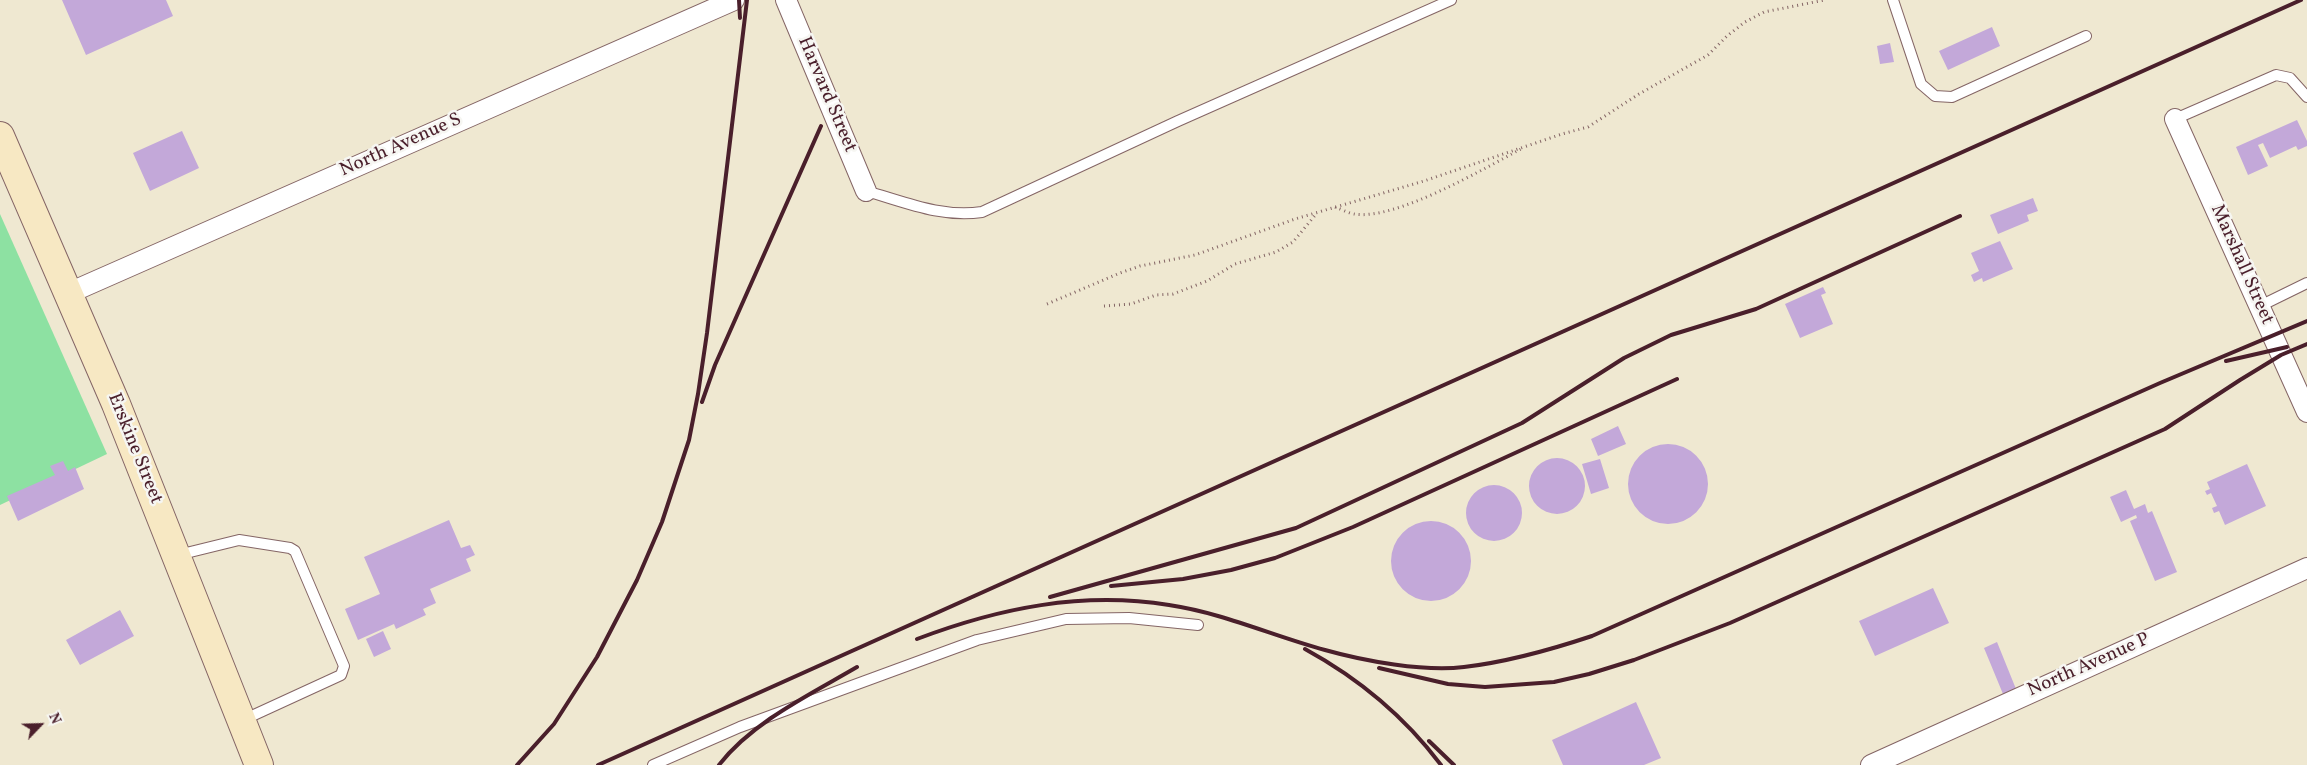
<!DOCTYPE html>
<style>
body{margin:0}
#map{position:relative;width:2307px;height:765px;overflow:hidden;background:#efe8d1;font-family:Vollkorn,serif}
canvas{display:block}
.north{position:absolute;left:15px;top:700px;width:50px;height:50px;-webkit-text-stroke:4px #f6f6f2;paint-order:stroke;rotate:66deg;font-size:14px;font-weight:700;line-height:20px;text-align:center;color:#4a1f2b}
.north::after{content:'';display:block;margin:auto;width:18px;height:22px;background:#4a1f2b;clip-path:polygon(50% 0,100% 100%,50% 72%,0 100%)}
</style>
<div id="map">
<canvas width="2307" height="765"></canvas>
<div class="north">N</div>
</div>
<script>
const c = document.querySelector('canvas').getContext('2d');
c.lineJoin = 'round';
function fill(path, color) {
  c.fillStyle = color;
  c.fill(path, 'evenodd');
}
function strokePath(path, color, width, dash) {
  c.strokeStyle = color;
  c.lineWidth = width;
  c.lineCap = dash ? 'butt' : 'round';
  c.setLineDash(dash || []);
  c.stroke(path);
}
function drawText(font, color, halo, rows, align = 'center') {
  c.font = font + ' Vollkorn,serif';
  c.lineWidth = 5;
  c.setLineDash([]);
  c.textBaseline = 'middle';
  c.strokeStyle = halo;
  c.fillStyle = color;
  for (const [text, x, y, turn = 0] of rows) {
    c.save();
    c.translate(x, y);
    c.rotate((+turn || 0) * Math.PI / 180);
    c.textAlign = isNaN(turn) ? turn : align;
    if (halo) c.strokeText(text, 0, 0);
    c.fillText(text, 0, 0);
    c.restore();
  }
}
fill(new Path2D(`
 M 0,214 L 107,454 L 0,505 Z`), '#8de1a2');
fill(new Path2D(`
 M 62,0 L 166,0 L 173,16 L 86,55 Z
 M 1992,27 L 2000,46 L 1948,70 L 1939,51 Z
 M 1890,43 L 1894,62 L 1880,64 L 1877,46 Z
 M 2297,120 L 2307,141 L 2307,146 L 2298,150 L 2296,146 L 2270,158 L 2263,143 L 2258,145 L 2268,166 L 2248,175 L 2236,147 Z
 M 182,131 L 199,168 L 150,191 L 133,153 Z
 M 2033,198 L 2038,211 L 2027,215 L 2029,221 L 1998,234 L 1990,215 Z
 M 2000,241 L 2013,269 L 1983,282 L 1982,278 L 1974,282 L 1971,275 L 1979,271 L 1971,253 Z
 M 1823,287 L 1826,293 L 1821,295 L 1833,324 L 1800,338 L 1785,304 Z
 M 1618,426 L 1626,444 L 1598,456 L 1591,439 Z
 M1628 484a40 40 0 1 1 80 0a40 40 0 1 1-80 0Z
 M1529 486a28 28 0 1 1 56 0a28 28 0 1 1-56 0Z
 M 1600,459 L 1609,488 L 1591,494 L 1582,464 Z
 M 63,461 L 68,471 L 75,467 L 84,489 L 18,521 L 7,496 L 55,475 L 50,466 Z
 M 2247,464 L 2266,506 L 2225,525 L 2219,511 L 2214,513 L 2212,508 L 2217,506 L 2211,493 L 2207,495 L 2205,491 L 2210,489 L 2207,482 Z
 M1466 513a28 28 0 1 1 56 0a28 28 0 1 1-56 0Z
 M 2126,490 L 2134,509 L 2145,504 L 2148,513 L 2152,511 L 2177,572 L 2155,581 L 2130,521 L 2137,518 L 2136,515 L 2121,522 L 2110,497 Z
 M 449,520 L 461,548 L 470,545 L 475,555 L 466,559 L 471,571 L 430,589 L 436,603 L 423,609 L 426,615 L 396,629 L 394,624 L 358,640 L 345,609 L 380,594 L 364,557 Z
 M1391 561a40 40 0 1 1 80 0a40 40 0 1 1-80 0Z
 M 1933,588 L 1949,623 L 1875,656 L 1859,621 Z
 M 120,610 L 134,636 L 80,665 L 66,640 Z
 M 383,631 L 391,649 L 374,657 L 366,639 Z
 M 1997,642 L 2016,689 L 2003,694 L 1984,648 Z
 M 1636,702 L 1661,758 L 1644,765 L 1563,765 L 1552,740 Z`), '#c3a8d9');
const lane = new Path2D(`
 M 1893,0 L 1921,84 L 1935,96 L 1952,97 L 2086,36
 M 2175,119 L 2276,75 L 2290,78 L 2307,97
 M 866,191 C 905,202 941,218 982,212 L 1178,121 L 1451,0
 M 2260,306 L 2307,283
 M 178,555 L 239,540 L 290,548 L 295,551 L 344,666 L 341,675 L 243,720
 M 653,765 L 740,727 L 977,640 L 1066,619 L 1129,618 L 1198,625`);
const street = new Path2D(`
 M 786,0 L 866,191
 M 2175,119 L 2307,412
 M 69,293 L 734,0
 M 1871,765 L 2307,568`);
const secondary = new Path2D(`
 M 0,136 L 116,404 L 259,765`);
strokePath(lane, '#846565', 12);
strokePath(street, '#846565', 22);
strokePath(secondary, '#846565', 30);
strokePath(new Path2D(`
 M 1335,207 C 1341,209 1348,213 1354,214 C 1395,221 1483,169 1521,149
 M 1047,304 L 1120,273 L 1140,266 L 1195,255 L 1295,219 L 1424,181 L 1562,134 L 1588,127 L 1639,94 L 1708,55 L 1727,36 L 1745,22 L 1764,12 L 1825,0
 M 1104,306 L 1131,304 L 1156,295 L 1173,294 L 1207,281 L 1235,264 L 1276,252 L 1293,242 L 1317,213`), '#846565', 3, [1, 4]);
strokePath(lane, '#fff', 10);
strokePath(street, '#fff', 20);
strokePath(secondary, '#f7e8c3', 28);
strokePath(new Path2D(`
 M 739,0 L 740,18
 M 2226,361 L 2287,347
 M 702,402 L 715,365 L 821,126
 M 1111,586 L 1183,579 L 1231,570 L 1275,558 L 1353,527 L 1677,379
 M 1050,597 L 1296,528 L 1522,423 L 1624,358 L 1671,335 L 1756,309 L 1960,216
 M 917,639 C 999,608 1082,591 1169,605 C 1223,613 1273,636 1325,650 C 1364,661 1424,672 1464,667 C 1508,662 1550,650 1592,636 L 2160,383 L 2307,321
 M 1305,649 C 1358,678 1405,717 1441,765
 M 1379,668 L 1448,684 L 1485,687 L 1554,682 L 1589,674 L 1634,660 L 1730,623 L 2165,429 L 2240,380 L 2281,355 L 2307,344
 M 1429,741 L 1454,765
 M 517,765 L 554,724 L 597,657 L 637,580 L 662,522 L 689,440 L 698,394 L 707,333 L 747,0
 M 598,765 L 2301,0
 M 719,765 C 752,722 811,694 857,667`), '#4a1f2b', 4);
drawText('19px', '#4a1f2b', '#f6f6f2', [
 ["Harvard Street",826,95,67],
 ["North Avenue S",401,146,-24],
 ["Marshall Street",2241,265,66],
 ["Erskine Street",134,449,68],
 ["North Avenue P",2089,666,-24]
]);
</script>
